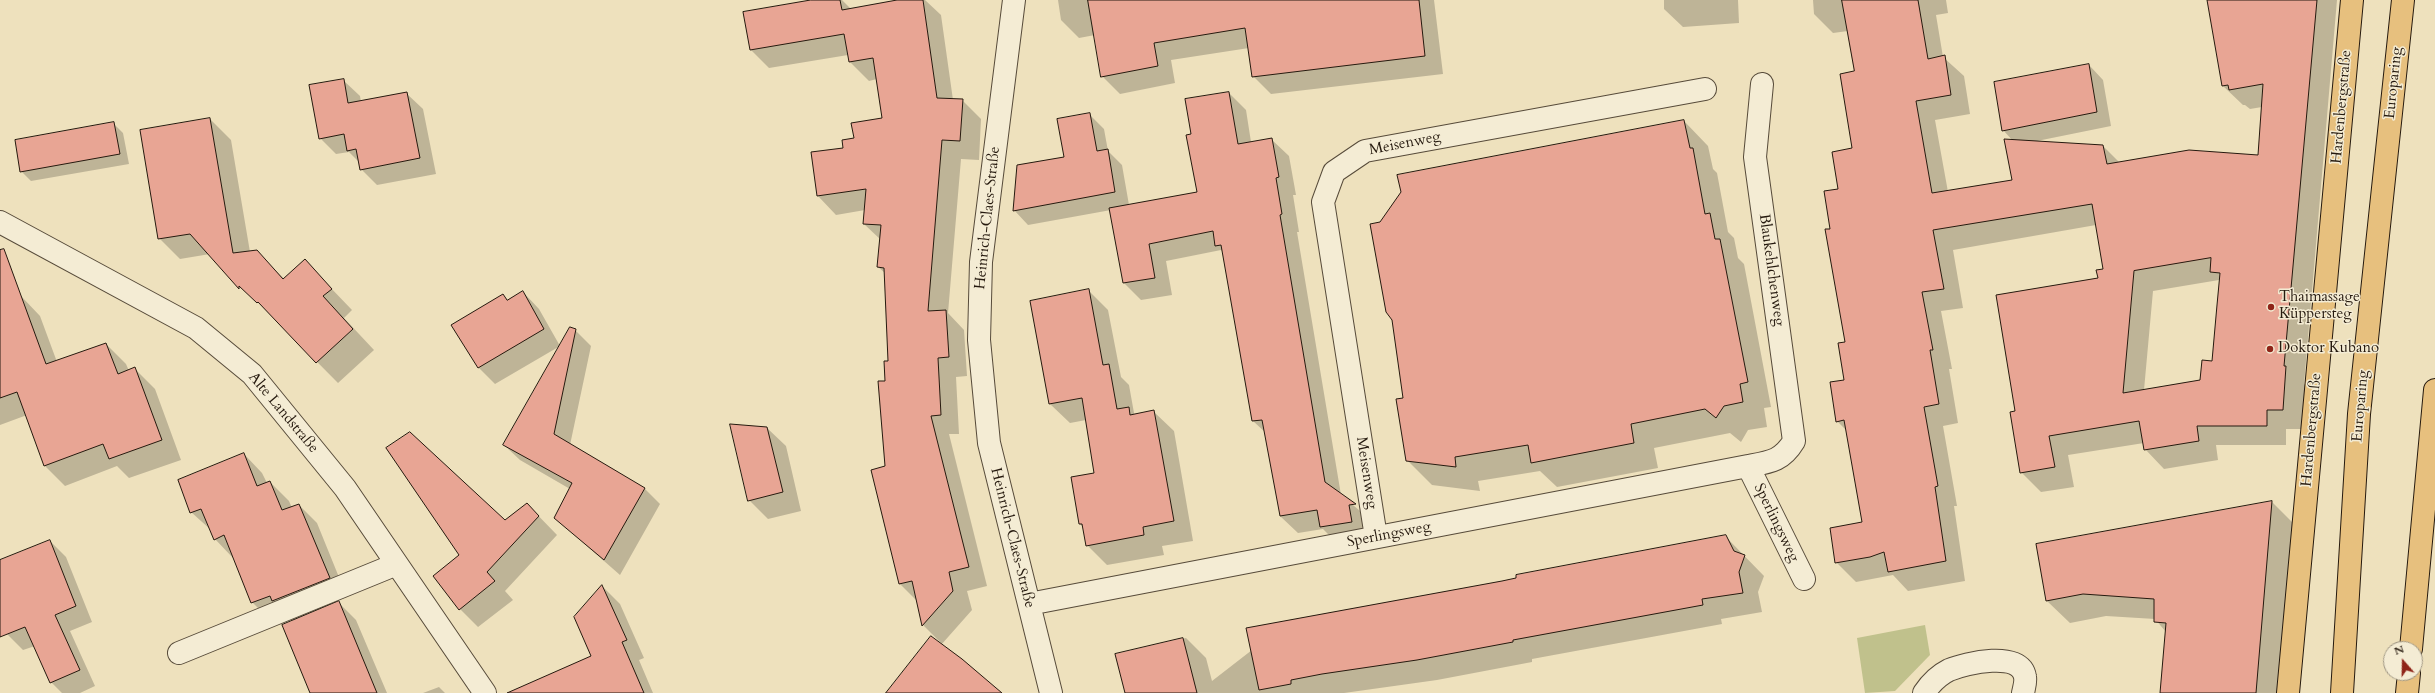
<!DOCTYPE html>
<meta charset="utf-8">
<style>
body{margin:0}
#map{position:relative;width:2435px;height:693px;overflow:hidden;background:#eee1bd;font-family:Cardo,serif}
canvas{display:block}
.north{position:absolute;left:2383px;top:641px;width:40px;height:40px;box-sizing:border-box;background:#f4ecd4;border:1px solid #a19885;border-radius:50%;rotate:340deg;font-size:11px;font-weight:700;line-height:16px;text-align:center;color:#25190e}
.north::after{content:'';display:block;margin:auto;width:14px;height:18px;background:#8f2418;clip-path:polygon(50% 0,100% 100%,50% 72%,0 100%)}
</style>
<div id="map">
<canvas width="2435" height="693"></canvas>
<div class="north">N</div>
</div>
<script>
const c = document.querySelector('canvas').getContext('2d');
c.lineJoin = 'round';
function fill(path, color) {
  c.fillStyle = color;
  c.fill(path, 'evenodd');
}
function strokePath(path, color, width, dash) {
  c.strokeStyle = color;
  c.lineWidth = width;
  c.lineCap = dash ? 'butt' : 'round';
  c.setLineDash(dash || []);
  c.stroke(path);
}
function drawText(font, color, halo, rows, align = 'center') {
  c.font = font + ' Cardo,serif';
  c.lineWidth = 3;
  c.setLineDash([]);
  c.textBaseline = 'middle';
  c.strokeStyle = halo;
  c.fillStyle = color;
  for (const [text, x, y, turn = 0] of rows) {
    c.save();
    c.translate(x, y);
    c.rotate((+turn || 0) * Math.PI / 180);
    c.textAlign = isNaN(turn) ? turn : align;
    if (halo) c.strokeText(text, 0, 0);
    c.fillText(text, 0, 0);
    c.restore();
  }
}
fill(new Path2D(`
 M 1925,625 L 1930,655 L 1895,691 L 1865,693 L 1857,638 Z`), '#c0c18c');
fill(new Path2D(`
 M 817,0 L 842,0 L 851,9 L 903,0 L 925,0 L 941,15 L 953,100 L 962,100 L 981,119 L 979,160 L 961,159 L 948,313 L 964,330 L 967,376 L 956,377 L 959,434 L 949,434 L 987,586 L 967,591 L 972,610 L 941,645 L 996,693 L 887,693 L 941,643 L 923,625 L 918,602 L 899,583 L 886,467 L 886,382 L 889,362 L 885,273 L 878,267 L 881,240 L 864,224 L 865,210 L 836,215 L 818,196 L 844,149 L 883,119 L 877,79 L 869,81 L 850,62 L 848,55 L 769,68 L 750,49 Z
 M 1058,0 L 1434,0 L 1443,74 L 1271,94 L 1253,76 L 1249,48 L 1171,60 L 1175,83 L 1120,94 L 1102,76 L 1095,35 L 1079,38 L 1061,20 Z
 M 1664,0 L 1738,0 L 1739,23 L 1683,27 L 1664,9 Z
 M 1813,0 L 1946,0 L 1948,13 L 1936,15 L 1943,57 L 1964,76 L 1970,114 L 1935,120 L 1948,192 L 2013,181 L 2013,141 L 2003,130 L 2089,65 L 2103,80 L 2111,126 L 2037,141 L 2103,146 L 2120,163 L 2259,156 L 2262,107 L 2250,109 L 2245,105 L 2243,105 L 2223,86 L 2208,0 L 2337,0 L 2304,384 L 2306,386 L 2302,429 L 2286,429 L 2286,445 L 2216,445 L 2218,460 L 2164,469 L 2145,449 L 2144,443 L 2068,455 L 2074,487 L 2041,492 L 2021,472 L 2016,412 L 2104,269 L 2096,225 L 1953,250 L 1963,308 L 1941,311 L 1952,369 L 1949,369 L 1958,423 L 1943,426 L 1957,506 L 1954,506 L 1965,581 L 1908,591 L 1893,575 L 1856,582 L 1836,562 L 1863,523 L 1847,431 L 1837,421 L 1846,381 L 1846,343 L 1831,229 L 1839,190 L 1853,149 L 1855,72 L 1848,31 L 1833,33 L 1814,14 ZM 2219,280 L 2221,281 L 2213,362 L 2201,381 L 2144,390 L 2153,291 Z
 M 343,80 L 360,96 L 361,102 L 406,93 L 423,109 L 436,174 L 377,185 L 361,169 L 359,162 L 349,152 L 336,154 L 320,138 Z
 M 1229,93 L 1246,110 L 1251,142 L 1271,139 L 1289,156 L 1296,195 L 1293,195 L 1299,232 L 1297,232 L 1341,495 L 1372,521 L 1369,539 L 1338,544 L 1323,529 L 1298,533 L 1280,516 L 1266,433 L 1253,421 L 1224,253 L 1221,250 L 1166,261 L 1172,295 L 1141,300 L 1124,283 L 1111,210 L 1028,225 L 1014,210 L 1065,158 L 1089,114 L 1104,129 L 1108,151 L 1122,165 L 1129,205 L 1198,193 L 1192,135 Z
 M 210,119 L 231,140 L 250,252 L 256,251 L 284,279 L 304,260 L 352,310 L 344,318 L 374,350 L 338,383 L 210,254 L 180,259 L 159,238 Z
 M 1684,121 L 1708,146 L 1713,169 L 1717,173 L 1728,232 L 1734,238 L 1738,258 L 1744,264 L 1771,407 L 1764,408 L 1767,427 L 1748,430 L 1741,442 L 1730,433 L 1654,448 L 1658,468 L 1557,487 L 1540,471 L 1478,481 L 1480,491 L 1432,485 L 1407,460 L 1404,399 Z
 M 113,123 L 123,133 L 129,164 L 31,181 L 21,171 Z
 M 1088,290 L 1108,310 L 1121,377 L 1129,385 L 1134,413 L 1135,415 L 1154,412 L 1174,431 L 1193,541 L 1162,546 L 1164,555 L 1107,565 L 1087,545 L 1083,527 L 1080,524 L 1072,478 L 1095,474 L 1086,420 L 1070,423 L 1050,404 Z
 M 523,292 L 539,309 L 560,346 L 495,384 L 478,367 L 503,295 L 508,300 Z
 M 21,296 L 40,316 L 57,362 L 106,344 L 126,364 L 129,371 L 135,369 L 155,389 L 181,460 L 129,478 L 117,466 L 65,486 L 45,466 L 27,415 L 0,425 L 0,304 Z
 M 575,330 L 591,346 L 570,445 L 644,488 L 660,504 L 620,575 L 555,518 L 570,489 L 520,460 L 504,445 Z
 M 767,428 L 786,446 L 801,511 L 768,519 L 749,500 Z
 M 244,454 L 262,473 L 267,483 L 270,482 L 289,501 L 292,508 L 299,505 L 317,523 L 347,597 L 337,601 L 356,620 L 387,693 L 311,693 L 293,621 L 287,615 L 271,621 L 252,602 L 233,558 L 215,539 L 211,530 L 191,512 Z
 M 2272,502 L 2294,524 L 2279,693 L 2161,693 L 2166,632 L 2155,619 L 2106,616 L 2070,623 L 2047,601 Z
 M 527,504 L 557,535 L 505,591 L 513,600 L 478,627 L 460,609 L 505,521 Z
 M 1725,536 L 1764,576 L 1758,592 L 1762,612 L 1721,619 L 1722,624 L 1532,659 L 1532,662 L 1437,680 L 1344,693 L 1126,693 L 1116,655 L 1186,638 L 1206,658 L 1212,681 L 1252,650 L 1502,582 Z
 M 50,541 L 66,557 L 92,622 L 70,631 L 95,686 L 80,693 L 62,693 L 51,682 L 35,646 L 23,650 L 7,634 L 0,621 L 0,561 Z
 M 602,586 L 620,604 L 644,658 L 639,660 L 653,693 L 567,693 L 592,656 Z
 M 439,687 L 445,693 L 423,693 Z`), '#0003');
const building = new Path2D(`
 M 811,0 L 840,0 L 842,10 L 897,0 L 923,0 L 937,98 L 963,99 L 960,141 L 942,140 L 928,311 L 946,310 L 949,357 L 938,358 L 941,415 L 931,416 L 969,567 L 949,572 L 953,591 L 922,626 L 912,581 L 899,584 L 871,470 L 885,466 L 878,381 L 885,381 L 884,361 L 888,361 L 884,268 L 877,267 L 881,225 L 863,224 L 866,189 L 817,196 L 811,152 L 843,148 L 842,140 L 854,138 L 851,123 L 882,118 L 873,58 L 849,62 L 844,34 L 750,50 L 743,12 Z
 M 1088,0 L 1419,0 L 1425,56 L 1252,77 L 1245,28 L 1154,43 L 1158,66 L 1101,77 Z
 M 1842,0 L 1918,0 L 1928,59 L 1945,55 L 1951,95 L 1916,101 L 1932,193 L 2012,180 L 2004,139 L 2103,145 L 2107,164 L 2189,150 L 2258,155 L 2263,84 L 2229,90 L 2228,85 L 2222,86 L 2207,0 L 2317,0 L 2284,366 L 2286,366 L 2283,410 L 2267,410 L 2267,426 L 2197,426 L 2199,441 L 2144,450 L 2139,421 L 2049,436 L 2055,467 L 2020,473 L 2010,412 L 2015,411 L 1996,295 L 2098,278 L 2096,270 L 2103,269 L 2092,204 L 1933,230 L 1944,289 L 1922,292 L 1933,350 L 1930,350 L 1939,404 L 1924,407 L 1938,486 L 1935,487 L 1946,561 L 1888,572 L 1884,552 L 1870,557 L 1835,563 L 1830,528 L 1862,522 L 1844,420 L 1836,422 L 1830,382 L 1844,380 L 1838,343 L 1845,342 L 1825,229 L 1830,229 L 1824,191 L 1838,189 L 1832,152 L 1852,148 L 1840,74 L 1854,71 ZM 2211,258 L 2210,272 L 2220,273 L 2217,305 L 2212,361 L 2202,360 L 2200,380 L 2123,393 L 2134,271 Z
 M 2089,64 L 2097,112 L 2002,131 L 1994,82 Z
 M 344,79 L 348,103 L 407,92 L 420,158 L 360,170 L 356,149 L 347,151 L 344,134 L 319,139 L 309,85 Z
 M 1229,92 L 1238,144 L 1272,138 L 1279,177 L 1276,178 L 1282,214 L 1280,215 L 1325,482 L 1356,504 L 1349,505 L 1352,522 L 1320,527 L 1317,510 L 1280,516 L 1262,420 L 1252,421 L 1221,245 L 1215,246 L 1213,231 L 1149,244 L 1155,278 L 1123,283 L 1109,208 L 1197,192 L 1186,135 L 1191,134 L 1185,99 Z
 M 1090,113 L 1097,151 L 1108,149 L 1115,192 L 1013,211 L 1017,165 L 1064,157 L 1057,119 Z
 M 210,118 L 233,253 L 257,250 L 283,279 L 305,259 L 332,289 L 323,296 L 353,329 L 316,363 L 258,302 L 257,303 L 239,286 L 239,289 L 190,234 L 158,239 L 140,130 Z
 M 1684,120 L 1690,148 L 1693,148 L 1705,214 L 1710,213 L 1715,239 L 1720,239 L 1748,382 L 1740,384 L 1743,402 L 1724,406 L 1716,418 L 1705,409 L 1631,424 L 1634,443 L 1531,463 L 1528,445 L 1455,457 L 1456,467 L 1406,461 L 1396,399 L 1403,398 L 1392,320 L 1386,312 L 1370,224 L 1380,222 L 1401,192 L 1397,175 Z
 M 114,122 L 120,154 L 20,172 L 15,140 Z
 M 4,249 L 46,364 L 106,343 L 118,374 L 135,367 L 162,440 L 109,459 L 103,444 L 44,466 L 17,392 L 0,398 L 0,250 Z
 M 1089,289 L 1103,365 L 1109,364 L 1117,409 L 1129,407 L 1130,415 L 1154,410 L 1174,521 L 1143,527 L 1144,535 L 1086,546 L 1082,524 L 1079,524 L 1071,477 L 1094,473 L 1082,398 L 1049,404 L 1030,301 Z
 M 523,291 L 544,329 L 478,368 L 451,325 L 503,294 L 507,300 Z
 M 570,327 L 576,329 L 554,434 L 645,488 L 604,560 L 554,518 L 572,483 L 503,445 Z
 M 730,424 L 767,427 L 783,492 L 748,501 Z
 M 410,432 L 505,520 L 527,503 L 539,516 L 487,572 L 495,581 L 459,610 L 433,576 L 459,555 L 386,448 Z
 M 244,453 L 257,486 L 270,481 L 282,510 L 299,504 L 330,578 L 272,601 L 270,596 L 251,603 L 224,535 L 214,540 L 201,509 L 190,513 L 178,480 Z
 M 2272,501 L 2256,693 L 2160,693 L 2166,623 L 2154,622 L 2154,599 L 2083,594 L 2046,601 L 2036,544 Z
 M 1726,535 L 1734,551 L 1745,555 L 1739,572 L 1743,593 L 1702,599 L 1703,605 L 1513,640 L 1513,642 L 1417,660 L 1322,674 L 1291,680 L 1291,684 L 1259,690 L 1246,628 L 1502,581 L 1516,578 L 1516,575 Z
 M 50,540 L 76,606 L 55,615 L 80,670 L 50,683 L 25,627 L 0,637 L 0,560 Z
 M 602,585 L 627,640 L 622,642 L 644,693 L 507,693 L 591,656 L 574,617 Z
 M 339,601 L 377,693 L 310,693 L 282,625 Z
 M 931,636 L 962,659 L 1002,693 L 886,693 Z
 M 1183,638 L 1197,693 L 1125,693 L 1115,654 Z`);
fill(building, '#e8a594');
strokePath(building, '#25190e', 1);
const minor = new Path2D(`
 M 1014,0 L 981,262 L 979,340 L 989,443 L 1051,693
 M 0,222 L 196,328 L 252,374 L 345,488 L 485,693
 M 1748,466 C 1770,462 1782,461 1794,441 L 1755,157 L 1762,84
 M 1376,537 L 1323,202 L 1334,172 L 1365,151 L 1705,89
 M 1029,604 L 1748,466 L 1804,579
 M 179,653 L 397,564
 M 1924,693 C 1930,684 1939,675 1949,670 C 1966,663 2021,650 2025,677 C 2026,682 2024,688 2023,693`);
const major = new Path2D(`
 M 2288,693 L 2352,0`);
const highway = new Path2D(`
 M 2411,649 L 2435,390
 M 2342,693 L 2359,414 L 2403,0
 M 2407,693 L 2409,673`);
strokePath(minor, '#574b3a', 24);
strokePath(major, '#25190e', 24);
strokePath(highway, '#25190e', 24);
strokePath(minor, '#f4ecd4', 22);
strokePath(major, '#e7c07e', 22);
strokePath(highway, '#e7c07e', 22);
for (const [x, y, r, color] of [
 [2271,307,4,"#8f2418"],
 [2270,349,4,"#8f2418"]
]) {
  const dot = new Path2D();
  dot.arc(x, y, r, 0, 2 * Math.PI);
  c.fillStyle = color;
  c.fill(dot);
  strokePath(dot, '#f4ecd4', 1.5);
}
drawText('15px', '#25190e', '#f4ecd4', [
 ["Europaring",2394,83,-84],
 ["Hardenbergstraße",2342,107,-85],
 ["Meisenweg",1405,144,-11],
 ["Heinrich-Claes-Straße",988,218,-84],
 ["Blaukehlchenweg",1771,270,82],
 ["Europaring",2361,406,-85],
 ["Alte Landstraße",283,413,50],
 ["Hardenbergstraße",2312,430,-85],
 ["Meisenweg",1366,473,81],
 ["Sperlingsweg",1776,523,64],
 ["Sperlingsweg",1389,535,-11],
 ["Heinrich-Claes-Straße",1012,538,76]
]);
drawText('15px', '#25190e', '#f4ecd4', [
 ["Thaimassage",2279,298],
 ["Küppersteg",2279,315],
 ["Doktor Kubano",2278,349]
], 'left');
</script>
